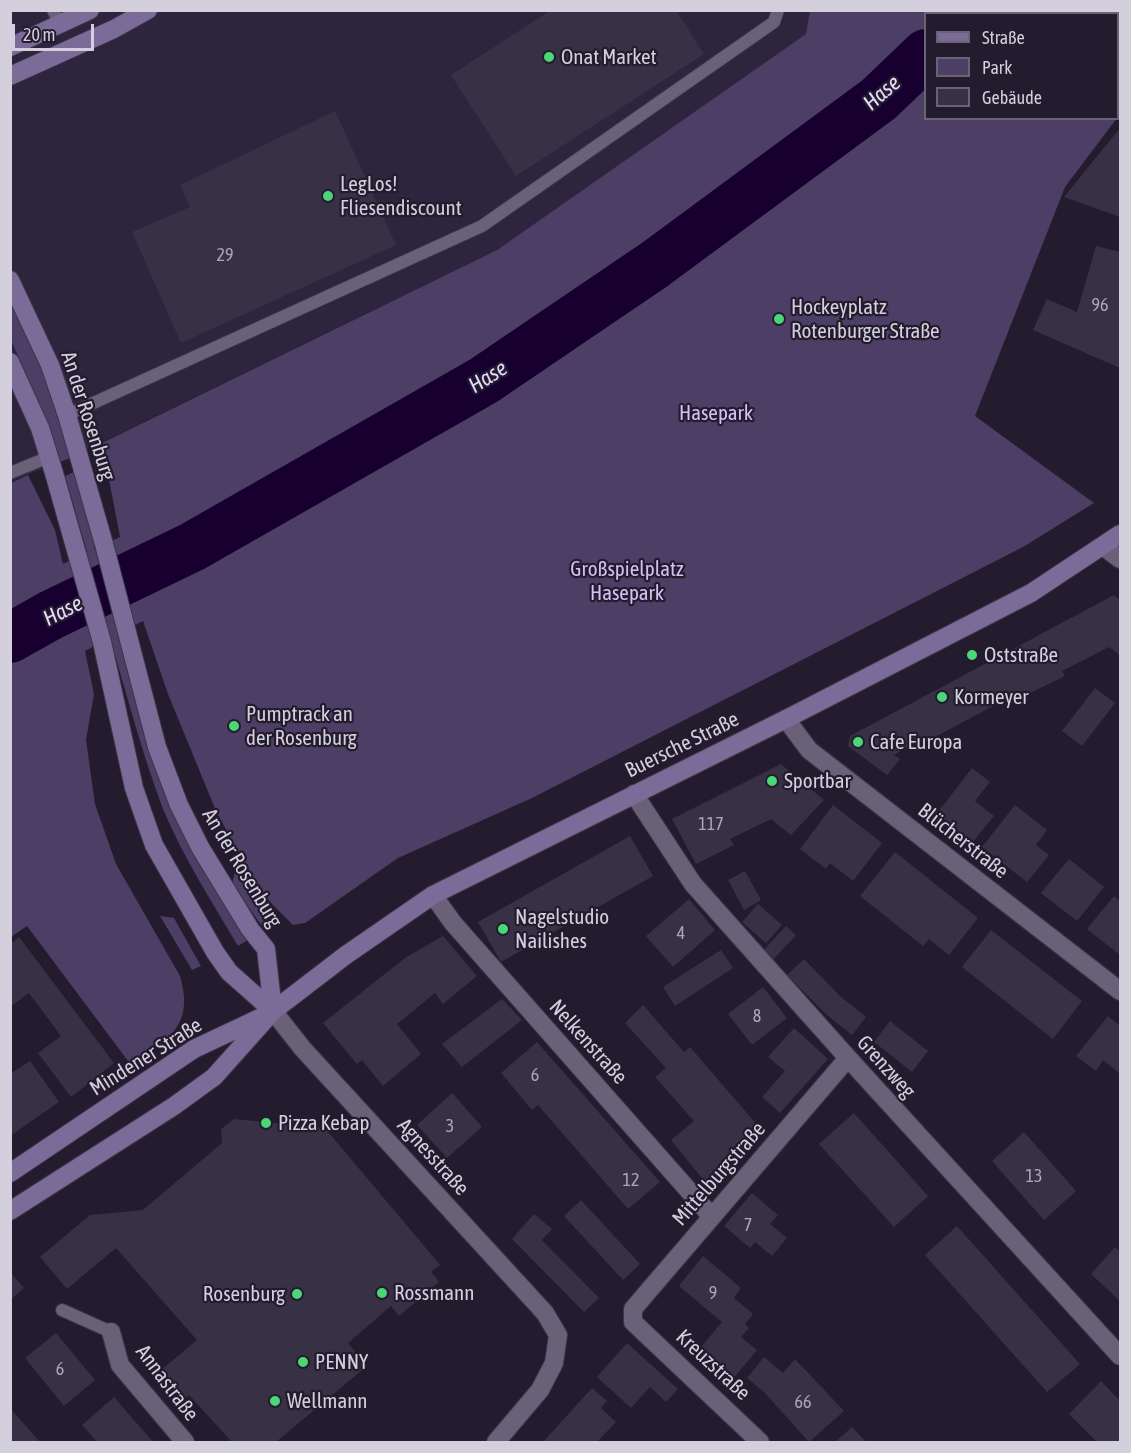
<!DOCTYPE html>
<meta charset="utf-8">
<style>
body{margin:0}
#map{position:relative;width:1131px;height:1453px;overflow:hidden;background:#231c2f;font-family:"Asap Condensed",sans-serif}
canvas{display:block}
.frame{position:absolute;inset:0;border:12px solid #d3cfdc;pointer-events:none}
.legend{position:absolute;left:924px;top:12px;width:195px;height:108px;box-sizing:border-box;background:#231c2f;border:2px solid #696474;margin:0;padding:8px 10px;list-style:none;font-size:18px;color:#d3cfdc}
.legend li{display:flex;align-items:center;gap:12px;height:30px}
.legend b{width:30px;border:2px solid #696474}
.scale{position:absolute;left:12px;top:24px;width:82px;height:27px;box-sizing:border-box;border:3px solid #d3cfdc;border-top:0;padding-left:8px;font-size:18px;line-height:21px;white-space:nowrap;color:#d3cfdc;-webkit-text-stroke:4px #231c2f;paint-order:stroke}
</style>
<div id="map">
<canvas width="1131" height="1453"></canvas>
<div class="frame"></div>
<ul class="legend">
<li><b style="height:8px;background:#7b6b98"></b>Straße</li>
<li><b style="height:16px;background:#4c3e64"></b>Park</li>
<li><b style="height:16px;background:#383146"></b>Gebäude</li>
</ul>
<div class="scale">20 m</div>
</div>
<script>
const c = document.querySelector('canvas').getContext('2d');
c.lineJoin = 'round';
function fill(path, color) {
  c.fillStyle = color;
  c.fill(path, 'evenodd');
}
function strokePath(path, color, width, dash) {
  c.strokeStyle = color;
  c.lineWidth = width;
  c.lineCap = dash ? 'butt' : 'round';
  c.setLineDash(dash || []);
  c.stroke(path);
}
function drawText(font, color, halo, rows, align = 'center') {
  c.font = font + ' "Asap Condensed",sans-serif';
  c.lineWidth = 4.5;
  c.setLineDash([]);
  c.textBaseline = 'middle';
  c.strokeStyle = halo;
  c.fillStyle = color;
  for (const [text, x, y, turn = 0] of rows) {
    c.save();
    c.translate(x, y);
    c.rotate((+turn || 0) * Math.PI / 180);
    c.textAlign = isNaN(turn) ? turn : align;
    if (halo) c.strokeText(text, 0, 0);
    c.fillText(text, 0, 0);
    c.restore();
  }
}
fill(new Path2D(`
 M 11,11 L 810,11 L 807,34 L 497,250 L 70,458 L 11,482 Z`), '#2d243d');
fill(new Path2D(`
 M 810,11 L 1120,11 L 1120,114 L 1118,118 L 1118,14 L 926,14 L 926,118 L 1117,118 L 1065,187 L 975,416 L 1094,503 L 1023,547 L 532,798 L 398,858 L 305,923 L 293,925 L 270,902 L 245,865 L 216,811 L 168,694 L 143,621 L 119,633 L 150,748 L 248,940 L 238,946 C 212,902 183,857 163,809 C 142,754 127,695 110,638 L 85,651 L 94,694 L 86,740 L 95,804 L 116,864 L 180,976 C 195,1027 167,1040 131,1065 L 27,926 L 11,937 L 11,483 L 28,475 L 55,530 L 63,564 L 87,552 L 65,476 L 74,472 L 95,547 L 93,549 L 120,537 L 102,443 L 497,250 L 806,34 Z
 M 10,302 L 41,365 L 60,418 L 70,458 L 60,462 L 49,426 L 11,340 Z
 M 235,871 L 260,909 L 269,918 L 265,930 L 232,885 Z
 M 160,916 L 174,918 L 201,966 L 192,970 Z`), '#4c3e64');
strokePath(new Path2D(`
 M 955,14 L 957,10
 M 10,638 L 51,615 L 192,547 L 483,381 L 654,265 L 879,99 L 926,54`), '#170030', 50);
fill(new Path2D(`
 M 551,10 L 676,10 L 704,54 L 516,176 L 451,75 Z
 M 335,111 L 396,245 L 181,343 L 132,232 L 190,207 L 180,185 Z
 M 1120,128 L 1120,217 L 1064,197 Z
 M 1096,246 L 1120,252 L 1120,368 L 1033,330 L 1047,299 L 1077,312 Z
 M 1114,595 L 1120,600 L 1120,655 L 1109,647 L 1062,671 L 1065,676 L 1024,696 L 1021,691 L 922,744 L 920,740 L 894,755 L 900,759 L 887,775 L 848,746 L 850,736 Z
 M 1095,688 L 1115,703 L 1082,746 L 1062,731 Z
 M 781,764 L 824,800 L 791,835 L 771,819 L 730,839 L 734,845 L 696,864 L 672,819 Z
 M 972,768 L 990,782 L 975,801 L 994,816 L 971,844 L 935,816 Z
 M 833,805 L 882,843 L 853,881 L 830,863 L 826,869 L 800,849 Z
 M 1015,805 L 1047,830 L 1036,845 L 1049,855 L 1027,882 L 982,847 Z
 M 630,836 L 653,876 L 501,962 L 478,922 Z
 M 895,852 L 978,918 L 949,955 L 929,939 L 923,946 L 860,896 Z
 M 1069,859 L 1104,887 L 1077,921 L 1041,893 Z
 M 745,871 L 761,900 L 744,910 L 728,880 Z
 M 1114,896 L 1120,901 L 1120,955 L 1087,929 Z
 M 689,899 L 715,930 L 673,967 L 646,936 Z
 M 758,904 L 782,925 L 766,943 L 742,922 Z
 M 786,926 L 796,935 L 773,960 L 763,951 Z
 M 991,930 L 1082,1001 L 1053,1039 L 962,967 Z
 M 443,936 L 477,976 L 443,1004 L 435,993 L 397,1024 L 421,1054 L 383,1086 L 362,1060 L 357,1064 L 323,1023 L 405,958 Z
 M 19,937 L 114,1063 L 71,1097 L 38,1053 L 61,1036 L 29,993 L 10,1007 L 10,944 Z
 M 721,950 L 733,968 L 675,1006 L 663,987 Z
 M 804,959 L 841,997 L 866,1017 L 852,1035 L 827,1015 L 787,975 Z
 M 763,987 L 787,1018 L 752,1045 L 728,1014 Z
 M 502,999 L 522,1020 L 462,1067 L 442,1044 Z
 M 643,1005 L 684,1052 L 690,1047 L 764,1133 L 705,1182 L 671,1140 L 694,1121 L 655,1077 L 666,1068 L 625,1023 Z
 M 1108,1016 L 1120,1026 L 1120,1074 L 1103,1060 L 1096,1071 L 1076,1056 Z
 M 890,1021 L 928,1051 L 912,1072 L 874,1042 Z
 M 794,1028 L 828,1059 L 780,1113 L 762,1097 L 785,1071 L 768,1057 Z
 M 537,1042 L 660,1182 L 628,1209 L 538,1105 L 532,1110 L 501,1073 Z
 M 30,1061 L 59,1102 L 10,1136 L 10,1074 Z
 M 452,1093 L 482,1127 L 447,1158 L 417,1125 Z
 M 854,1113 L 928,1196 L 894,1227 L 819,1144 Z
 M 234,1119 L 325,1128 L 440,1265 L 431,1272 L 439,1282 L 399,1316 L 391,1306 L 348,1343 L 367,1366 L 276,1442 L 232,1442 L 189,1395 L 184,1399 L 160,1371 L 197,1340 L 116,1248 L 67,1289 L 40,1257 L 90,1215 L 143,1210 L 222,1143 L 221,1129 Z
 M 1024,1132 L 1076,1191 L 1044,1220 L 992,1161 Z
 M 752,1193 L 778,1215 L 770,1224 L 787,1238 L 772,1256 L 755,1242 L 750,1248 L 724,1226 Z
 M 581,1200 L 640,1264 L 623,1280 L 564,1216 Z
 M 534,1214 L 552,1229 L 542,1240 L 599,1298 L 584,1312 L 512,1239 Z
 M 957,1226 L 1080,1364 L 1047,1392 L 925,1255 Z
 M 1115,1247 L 1120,1252 L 1120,1301 L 1091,1274 Z
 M 703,1256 L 741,1288 L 734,1298 L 753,1314 L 745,1324 L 749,1328 L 741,1337 L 757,1350 L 733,1379 L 698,1351 L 722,1322 L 679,1286 Z
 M 10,1272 L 24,1288 L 10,1300 Z
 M 56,1333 L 95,1380 L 64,1406 L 25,1358 Z
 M 627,1343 L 678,1389 L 666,1402 L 650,1387 L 631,1408 L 597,1377 Z
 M 764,1357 L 783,1373 L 795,1359 L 844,1411 L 809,1442 L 764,1392 L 747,1378 Z
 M 1101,1381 L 1120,1401 L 1120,1442 L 1097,1442 L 1069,1414 Z
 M 592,1388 L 607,1401 L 601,1408 L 616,1422 L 597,1442 L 543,1442 Z
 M 114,1397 L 153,1442 L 97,1442 L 82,1425 Z
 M 10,1408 L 40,1442 L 10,1442 Z
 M 852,1427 L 866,1442 L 835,1442 Z`), '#383146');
const lane = new Path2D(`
 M 53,10 L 60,24
 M 67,415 L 482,226 L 774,22 L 778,10
 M 10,473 L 49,457
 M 62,1310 L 111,1332`);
const street = new Path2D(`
 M 1104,547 L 1120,559
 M 786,719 L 809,750 L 1120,991
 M 634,794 L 693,884 L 848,1058 L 1120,1356
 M 433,895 L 453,923 L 712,1217
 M 273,1011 L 303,1049 L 545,1313 L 558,1335 L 554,1363 L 540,1390 L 496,1442
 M 111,1332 L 120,1365 L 185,1442
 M 760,1442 L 633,1322 L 633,1309 L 848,1058`);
const secondary = new Path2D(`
 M 10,47 L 90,10
 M 10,76 L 114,29 L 148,10
 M 10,280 L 50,365 L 67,415 L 104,544 L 157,747 L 179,805 L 200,847 L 250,929 L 266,949 L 273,1011
 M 10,362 L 40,428 L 54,473 L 102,642 L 134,788 L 154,845 L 215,952 L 229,972 L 273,1011
 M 10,1173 L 194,1049 L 264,1016
 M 10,1211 L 174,1106 L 214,1077 L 273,1011 L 346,955 L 433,895 L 786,719 L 1031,593 L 1120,534`);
strokePath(lane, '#3d3646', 14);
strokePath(street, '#3d3646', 20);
strokePath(secondary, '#3d3646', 20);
strokePath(lane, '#686178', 12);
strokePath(street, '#686178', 18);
strokePath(secondary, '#7b6b98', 18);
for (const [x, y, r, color] of [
 [549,57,6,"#4bd677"],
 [328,196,6,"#4bd677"],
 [779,319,6,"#4bd677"],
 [972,655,6,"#4bd677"],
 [942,697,6,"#4bd677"],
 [234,726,6,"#4bd677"],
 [858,742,6,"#4bd677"],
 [772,781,6,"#4bd677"],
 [503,929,6,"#4bd677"],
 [266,1123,6,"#4bd677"],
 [382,1293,6,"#4bd677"],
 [297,1294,6,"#4bd677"],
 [303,1362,6,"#4bd677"],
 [275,1401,6,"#4bd677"]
]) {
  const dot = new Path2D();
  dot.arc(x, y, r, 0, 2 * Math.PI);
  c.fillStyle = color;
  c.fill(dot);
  strokePath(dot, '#231c2f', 2);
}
drawText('18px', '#aca8b6', null, [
 ["29",225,255],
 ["96",1100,305],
 ["117",711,824],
 ["4",681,933],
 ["8",757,1016],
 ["6",535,1075],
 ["3",450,1126],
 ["13",1034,1176],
 ["12",631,1180],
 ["7",748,1225],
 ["9",713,1293],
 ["6",60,1369],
 ["66",803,1402]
]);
drawText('21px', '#d3cfdc', '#231c2f', [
 ["Onat Market",561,57],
 ["LegLos!",340,184],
 ["Fliesendiscount",340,208],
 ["Hockeyplatz",791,307],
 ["Rotenburger Straße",791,331],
 ["Oststraße",984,655],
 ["Kormeyer",954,697],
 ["Pumptrack an",246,714],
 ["der Rosenburg",246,738],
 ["Cafe Europa",870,742],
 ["Sportbar",784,781],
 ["Nagelstudio",515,917],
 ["Nailishes",515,941],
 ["Pizza Kebap",278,1123],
 ["Rossmann",394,1293],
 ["Rosenburg",285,1294,"right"],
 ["PENNY",315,1362],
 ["Wellmann",287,1401]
], 'left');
drawText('21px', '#d3c1f6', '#231c2f', [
 ["Hasepark",716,413],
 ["Großspielplatz",627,569],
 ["Hasepark",627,593]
]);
drawText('21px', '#d3cfdc', '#231c2f', [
 ["An der Rosenburg",88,416,72],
 ["Buersche Straße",682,745,-26],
 ["Blücherstraße",963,841,38],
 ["An der Rosenburg",242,868,59],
 ["Nelkenstraße",588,1042,48],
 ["Mindener Straße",146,1057,-32],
 ["Grenzweg",886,1067,48],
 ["Agnesstraße",433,1157,48],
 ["Mittelburgstraße",719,1174,-49],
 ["Kreuzstraße",713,1365,43],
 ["Annastraße",167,1383,53]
]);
drawText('italic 22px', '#e6dafe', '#231c2f', [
 ["Hase",882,93,-41],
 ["Hase",488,377,-32],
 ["Hase",63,611,-27]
]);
</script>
